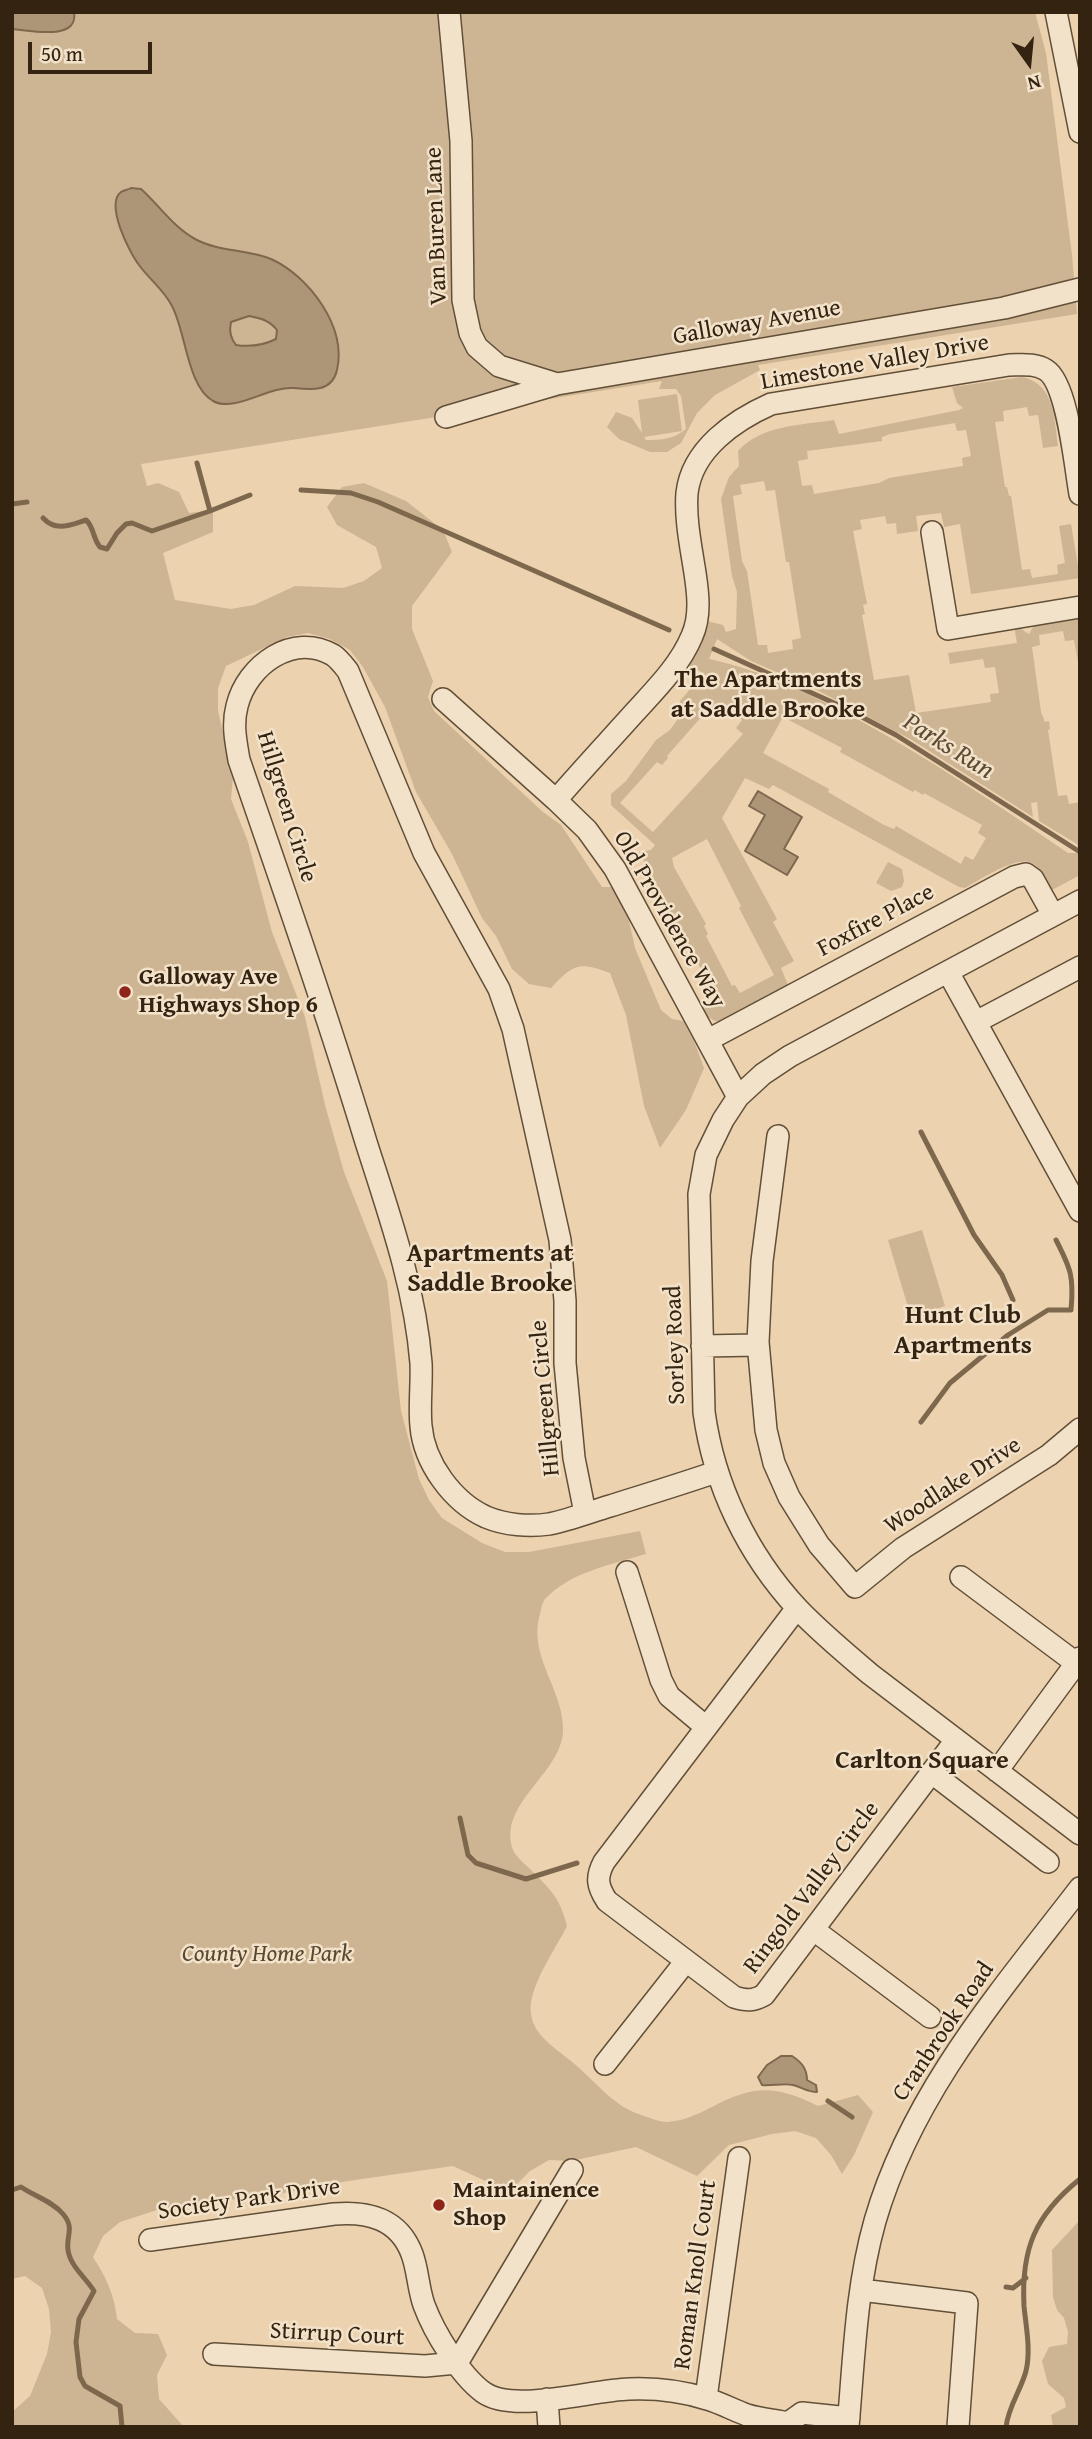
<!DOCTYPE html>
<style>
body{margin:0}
#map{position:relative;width:1092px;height:2439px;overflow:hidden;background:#ecd2ae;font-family:"Gentium Book Plus",serif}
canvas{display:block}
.frame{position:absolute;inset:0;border:14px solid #342310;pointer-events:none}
.north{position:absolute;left:994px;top:28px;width:70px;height:70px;-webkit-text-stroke:5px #f3e2ca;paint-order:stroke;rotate:165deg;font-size:19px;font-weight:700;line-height:28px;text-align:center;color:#342310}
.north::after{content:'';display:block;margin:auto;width:24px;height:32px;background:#342310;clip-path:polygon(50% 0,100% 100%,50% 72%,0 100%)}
.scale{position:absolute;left:28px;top:42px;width:124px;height:32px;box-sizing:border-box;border:4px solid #342310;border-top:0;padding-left:9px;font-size:21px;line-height:24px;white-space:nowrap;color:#342310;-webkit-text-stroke:5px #f3e2ca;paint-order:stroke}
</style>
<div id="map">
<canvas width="1092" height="2439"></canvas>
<div class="frame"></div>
<div class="north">N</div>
<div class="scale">50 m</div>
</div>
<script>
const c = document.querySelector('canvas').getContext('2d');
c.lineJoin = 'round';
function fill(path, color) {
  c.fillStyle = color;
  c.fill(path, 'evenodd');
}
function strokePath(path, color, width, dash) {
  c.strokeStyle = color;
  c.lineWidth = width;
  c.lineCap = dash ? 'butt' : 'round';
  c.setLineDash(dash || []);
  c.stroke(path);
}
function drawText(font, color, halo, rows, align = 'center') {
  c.font = font + ' "Gentium Book Plus",serif';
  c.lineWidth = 5;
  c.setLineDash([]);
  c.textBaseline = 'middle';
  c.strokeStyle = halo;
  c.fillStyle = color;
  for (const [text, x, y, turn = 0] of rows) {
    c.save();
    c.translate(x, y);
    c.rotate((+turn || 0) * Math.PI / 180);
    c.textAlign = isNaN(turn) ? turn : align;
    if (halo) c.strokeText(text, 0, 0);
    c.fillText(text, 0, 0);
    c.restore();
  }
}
fill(new Path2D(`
 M 12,12 L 1035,12 L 1046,53 L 1072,255 L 1077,314 L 758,365 L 760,370 L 715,395 L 697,413 L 681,443 L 667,452 L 650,452 L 619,439 L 607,427 L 616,412 L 632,418 L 642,433 L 638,400 L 677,394 L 682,431 L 644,437 L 646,440 C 662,440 674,439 686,429 L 681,396 L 676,389 L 659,389 L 662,381 L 141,464 L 147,486 L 158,483 L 179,492 L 189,513 L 213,510 L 213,532 L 163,553 L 175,600 L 231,609 L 254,605 L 295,586 L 343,588 L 364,581 L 382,568 L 376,547 L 337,525 L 327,507 L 342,487 L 364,483 L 406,501 L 443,530 L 452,552 L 412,606 L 412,629 L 433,681 L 428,697 L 434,711 L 543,812 L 561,825 L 602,887 L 611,887 L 618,894 L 628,916 L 635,948 L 661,1010 L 672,1019 L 683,1021 L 694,1041 L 704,1068 L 686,1110 L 660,1148 L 644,1106 L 626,1015 L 610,973 C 579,961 573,964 551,988 L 529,984 L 512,969 L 496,936 L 482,918 L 452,854 L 416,792 L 385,707 L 363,667 L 350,650 L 330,639 L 308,633 L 287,637 L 226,666 L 218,688 L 218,711 L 233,777 L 231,799 L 248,842 L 272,932 L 305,1017 L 325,1105 L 344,1172 L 387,1281 L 401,1411 L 419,1479 L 429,1500 L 442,1518 L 482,1543 L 505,1552 L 529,1552 L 640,1531 L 646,1554 C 613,1564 570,1572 545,1599 C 542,1603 541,1609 540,1614 C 527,1656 565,1691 563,1732 C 560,1775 497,1804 513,1850 C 516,1857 525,1864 531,1870 C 551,1890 560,1898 567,1926 C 555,1950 535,1977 531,2003 C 527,2032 553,2046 571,2061 C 597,2082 613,2108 647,2117 C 653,2119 661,2122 667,2122 C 684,2121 698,2114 712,2107 C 754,2085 775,2085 818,2106 L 858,2095 L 873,2112 L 854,2155 L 842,2174 L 831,2155 L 816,2138 L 795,2131 L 772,2134 L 729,2145 L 697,2176 L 636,2147 L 571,2161 L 549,2160 L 530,2171 L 514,2187 L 492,2184 L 453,2166 L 348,2181 L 273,2195 L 182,2205 L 160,2209 L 120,2222 L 103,2236 L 93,2257 C 106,2277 114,2294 117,2319 L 135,2333 L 158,2334 L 167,2355 L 157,2375 L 159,2399 L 184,2427 L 12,2427 L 12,2412 L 30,2396 L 47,2354 L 51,2332 L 49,2309 L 42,2288 L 25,2276 L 12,2279 Z
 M 1022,377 C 1055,384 1054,418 1058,446 L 1043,448 L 1038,415 L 1029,416 L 1027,407 L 1003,411 L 1004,421 L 995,422 L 1005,487 L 1007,487 L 1009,496 L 1011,496 L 1022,570 L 1030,569 L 1032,578 L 1058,574 L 1057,565 L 1065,563 L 1059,526 L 1071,524 L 1080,578 L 971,594 L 960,524 L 944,527 L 941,513 L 916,516 L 918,531 L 897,534 L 896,523 L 887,524 L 885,516 L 860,520 L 862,529 L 853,531 L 867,604 L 863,605 L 865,614 L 862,615 L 874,680 L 909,675 L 916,713 L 991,702 L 990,694 L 999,693 L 995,667 L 985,668 L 983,659 L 950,664 L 948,653 L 1017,643 L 1014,626 L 1024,624 L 1021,629 L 1029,634 L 1033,627 L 1031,625 L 1080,618 L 1080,672 L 1074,640 L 1065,641 L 1063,631 L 1039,635 L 1040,645 L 1032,647 L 1041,712 L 1045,722 L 1049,721 L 1050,729 L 1048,730 L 1058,796 L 1067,795 L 1069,804 L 1080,802 L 1080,875 L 1052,890 C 1047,881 1042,868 1032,863 C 1017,855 979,880 965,888 L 959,887 L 773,785 L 769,789 L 745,778 L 722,818 L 777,919 L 773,922 L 794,961 L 781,968 L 788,985 L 721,1021 L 715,1021 L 703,1014 L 702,1010 L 718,1001 L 639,852 L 651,850 L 655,845 L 611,805 L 611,794 L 626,781 L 656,740 L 670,730 L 680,716 L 680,701 L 704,673 L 688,666 C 696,651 703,638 707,621 L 723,625 L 726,632 L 736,629 L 737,592 L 732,576 L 721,499 L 729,477 L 739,466 L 738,451 C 761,425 802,425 834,420 L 839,434 L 959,410 L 963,408 L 957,403 L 952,387 ZM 955,423 L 957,431 L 966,430 L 971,456 L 962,458 L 963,466 L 889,478 L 879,483 L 814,494 L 812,485 L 802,486 L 798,461 L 808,459 L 807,451 L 882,441 L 882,437 L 890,434 ZM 764,481 L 766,491 L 775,490 L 786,562 L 789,562 L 801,638 L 792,640 L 793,649 L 768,653 L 767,645 L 758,645 L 747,571 L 742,561 L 733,496 L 742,494 L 740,485 ZM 717,639 L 751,661 L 815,689 L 912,740 L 1033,817 L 1031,803 L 1037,802 L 1039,821 L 1077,844 L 1079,853 L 1068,853 C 999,806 930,759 857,719 C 807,693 764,671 709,659 ZM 724,704 L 742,720 L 736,728 L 743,734 L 653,832 L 620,803 L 657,762 L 662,765 L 668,758 L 667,756 L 710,707 L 716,712 ZM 783,717 L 842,748 L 840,752 L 913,792 L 915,790 L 923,795 L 924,793 L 982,825 L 978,833 L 986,838 L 973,860 L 965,856 L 961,864 L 896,826 L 894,829 L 884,825 L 828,792 L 829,789 L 763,753 ZM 707,839 L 741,906 L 739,908 L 774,975 L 740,993 L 735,985 L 732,986 L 706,936 L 708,934 L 704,926 L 706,924 L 674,867 L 672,858 Z
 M 888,862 L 902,869 L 904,881 L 902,887 L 891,891 L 876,883 Z
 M 922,1230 L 945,1306 L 911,1317 L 888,1240 Z
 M 1080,2220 L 1080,2427 L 1053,2427 L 1051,2415 L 1066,2407 L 1064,2398 L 1048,2384 L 1042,2361 L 1049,2347 L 1067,2344 L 1068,2332 L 1064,2318 L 1057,2310 L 1053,2297 L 1052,2250 Z`), '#cdb493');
const water = new Path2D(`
 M 12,12 L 74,12 C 79,42 29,30 12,29 Z
 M 131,188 L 141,189 C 159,205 173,227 195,239 C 219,252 247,249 271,259 C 309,276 347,327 337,370 C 332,392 312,390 294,388 C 268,386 235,413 213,401 C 187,386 186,332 172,306 C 164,290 149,279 139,265 C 129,252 105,204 121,192 C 124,190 128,190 131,188 ZM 249,316 C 260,318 269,320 277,330 L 276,339 C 264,345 249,347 236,345 C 230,338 229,331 231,322 Z
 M 758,791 L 802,817 L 784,849 L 798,857 L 787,875 L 745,851 L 765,815 L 749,806 Z
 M 781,2056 L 792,2056 C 801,2062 807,2068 807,2080 L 816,2085 L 817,2092 C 807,2092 802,2087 793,2085 C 784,2083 772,2086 762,2085 L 758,2077 L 767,2065 Z`);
fill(water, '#ad9678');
strokePath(water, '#7d684e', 2);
strokePath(new Path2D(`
 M 197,463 L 210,511
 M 301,490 L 351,493 L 378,502 L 669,630
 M 12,504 L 27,502
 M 43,518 C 56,532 70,525 86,520 C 94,527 93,539 100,547 L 107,549 L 117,533 L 126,524 L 132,523 L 152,531 L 210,511 L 250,495
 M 714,649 L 843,707 L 896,735 L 1080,852
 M 921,1132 L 974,1235 L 1002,1275 L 1013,1300
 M 921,1422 L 950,1383 L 1008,1335 L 1048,1310 L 1071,1310 C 1074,1277 1071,1269 1056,1240
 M 460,1818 L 468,1855 L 476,1863 L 526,1879 L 577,1863
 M 828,2101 L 852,2117
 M 12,2190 L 21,2187 C 34,2196 52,2201 63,2214 C 75,2228 66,2235 68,2250 C 70,2266 86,2278 94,2291 L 79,2319 L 76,2342 L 80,2377 L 85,2386 L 120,2406 L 122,2427
 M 1006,2287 L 1013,2288 L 1026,2278
 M 1006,2427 C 1008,2407 1021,2390 1026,2371 C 1031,2350 1026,2327 1024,2306 C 1021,2249 1035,2215 1080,2179`), '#7d684e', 5);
const minor = new Path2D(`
 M 449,12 L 461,141 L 463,300 L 470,333 L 477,347 L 499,366 L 557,384
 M 1056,12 L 1080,132
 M 446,417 L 557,384 L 1004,308 L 1080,289
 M 932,532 L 948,629 L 1080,607
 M 443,699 L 556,800 L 587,830 L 615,869 L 738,1097
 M 556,800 C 582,770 609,741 635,712 C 656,689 680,665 692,636 C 701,616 698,593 695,573 C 691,547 685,519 687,493 C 692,449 735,420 771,404 L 1009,365 C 1022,365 1035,363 1046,370 C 1068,384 1075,467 1080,494
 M 1080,901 L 790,1056 L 763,1074 L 738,1097 L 723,1120 L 706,1155 L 699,1194 L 704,1412 C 714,1485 747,1554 798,1609 C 820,1632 845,1653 870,1674 L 1080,1834
 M 948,972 L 1080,1211
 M 976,1022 L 1080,967
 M 708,1040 L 1014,877 L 1026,874 L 1033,879 L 1053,915
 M 778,1136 L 762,1261 L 758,1342 L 766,1430 L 774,1463 L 789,1497 L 819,1545 L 855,1587 L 903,1548 L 1049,1455 L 1080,1429
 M 702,1346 L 758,1345
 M 585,1513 L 574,1458 L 565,1363 L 565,1301 L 560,1240 L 513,1029 L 499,989 L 424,853 L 348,671 C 344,666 339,659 333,655 C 293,632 247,665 237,706 C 232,725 236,742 239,760 C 283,887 327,1014 366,1142 C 389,1214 415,1287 421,1363 C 422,1384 419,1405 421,1426 C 424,1463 453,1502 486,1517 C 505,1525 529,1527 549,1524 C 569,1520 590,1512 610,1506 C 645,1495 681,1484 716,1472
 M 627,1572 L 661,1680 L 669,1696 L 706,1727
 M 961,1577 L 1076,1663
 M 797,1608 L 604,1862 C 596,1877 597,1886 607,1901 L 734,1997 C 747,2001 753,2001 764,1995 L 956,1740
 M 997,1771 L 1080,1658
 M 932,1773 L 1048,1862
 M 814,1930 L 930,2017
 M 605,2064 L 686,1961
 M 150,2240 L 334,2214 C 368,2211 399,2219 412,2254 C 418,2270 418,2288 424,2305 C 434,2332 460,2375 483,2392 C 513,2414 591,2390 629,2389 C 655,2388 682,2391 707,2399 C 721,2403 733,2410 747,2415 C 760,2419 774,2420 788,2423
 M 861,2290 L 967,2303 L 958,2427
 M 214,2354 L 425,2366 L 457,2363 L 572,2170
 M 706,2398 L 739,2158
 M 547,2399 L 549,2427
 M 788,2423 L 802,2413 L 849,2418
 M 848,2427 C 854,2358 856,2288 875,2221 C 912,2093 1000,1992 1080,1888`);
strokePath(minor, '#624f38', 24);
strokePath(minor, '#f3e2ca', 21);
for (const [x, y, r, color] of [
 [125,992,7,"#8f2418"],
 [439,2205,7,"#8f2418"]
]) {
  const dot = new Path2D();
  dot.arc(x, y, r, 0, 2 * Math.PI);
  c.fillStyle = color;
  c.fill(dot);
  strokePath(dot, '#f3e2ca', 2.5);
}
drawText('24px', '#342310', '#f3e2ca', [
 ["Van Buren Lane",437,226,-92],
 ["Galloway Avenue",757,323,-10],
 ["Limestone Valley Drive",875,363,-10],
 ["Hillgreen Circle",286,807,73],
 ["Old Providence Way",669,920,60],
 ["Foxfire Place",876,921,-28],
 ["Sorley Road",676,1345,-92],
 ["Hillgreen Circle",546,1398,-95],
 ["Woodlake Drive",953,1486,-33],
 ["Ringold Valley Circle",812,1888,-53],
 ["Cranbrook Road",944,2032,-56],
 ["Society Park Drive",249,2200,-8],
 ["Roman Knoll Court",696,2275,-82],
 ["Stirrup Court",337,2335,3]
]);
drawText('bold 24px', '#342310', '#f3e2ca', [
 ["Galloway Ave",139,978],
 ["Highways Shop 6",139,1006],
 ["Maintainence",453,2191],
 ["Shop",453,2219]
], 'left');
drawText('italic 24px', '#5a4731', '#f3e2ca', [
 ["County Home Park",267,1955]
]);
drawText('bold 26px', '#342310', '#f3e2ca', [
 ["The Apartments",768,680],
 ["at Saddle Brooke",768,710],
 ["Apartments at",490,1254],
 ["Saddle Brooke",490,1284],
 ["Hunt Club",963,1316],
 ["Apartments",963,1346],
 ["Carlton Square",922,1761]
]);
drawText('italic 26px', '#5e4b34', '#f3e2ca', [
 ["Parks Run",948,747,32]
]);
</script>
